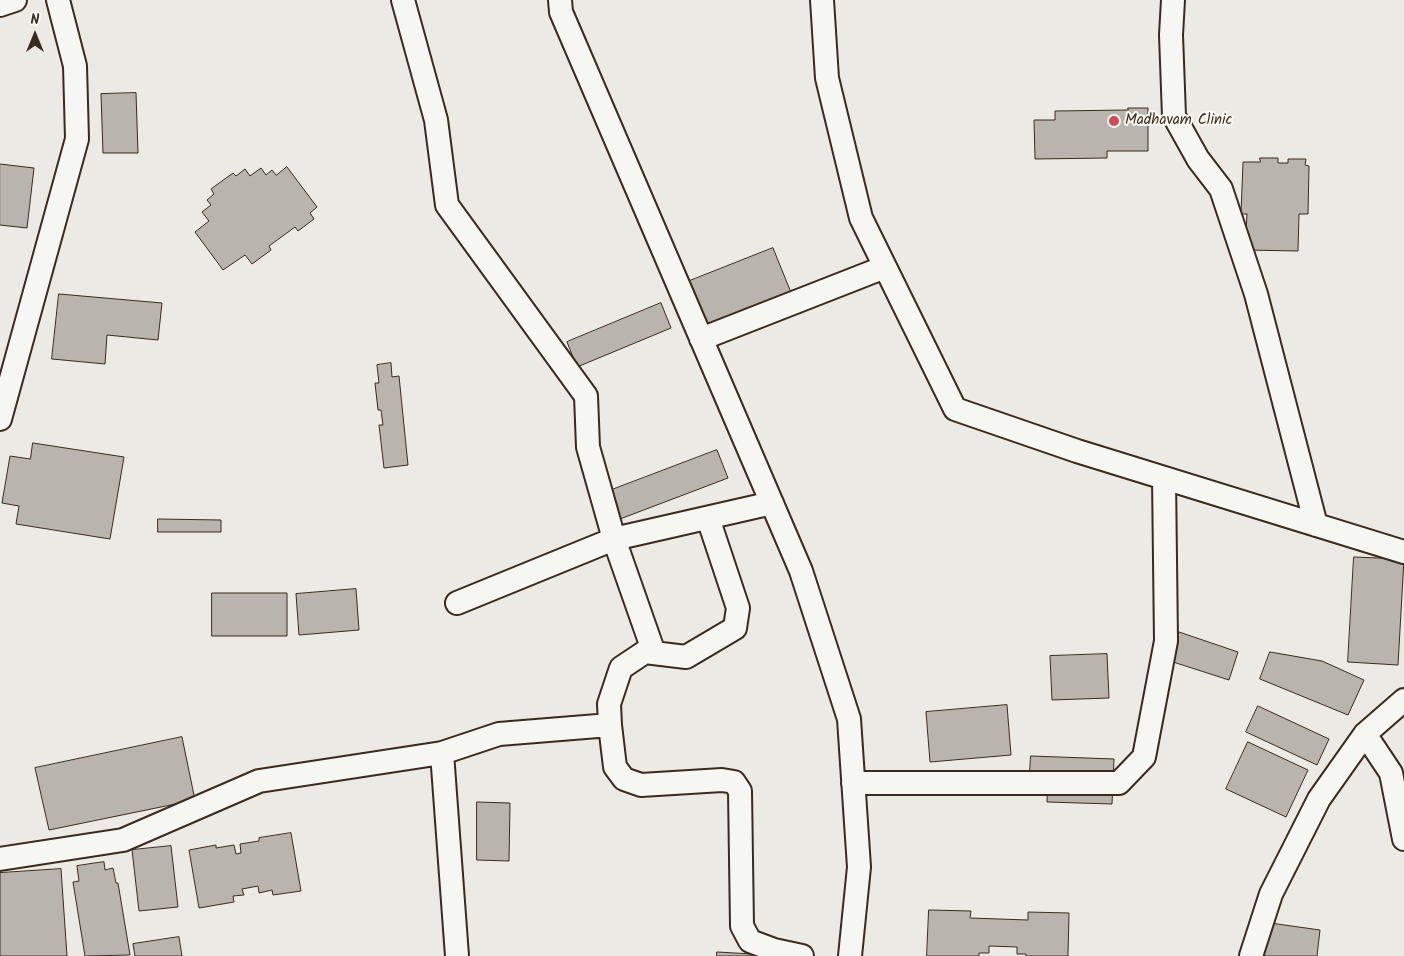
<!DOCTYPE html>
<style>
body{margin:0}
#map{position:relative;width:1404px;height:956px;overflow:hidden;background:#ebeae5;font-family:Kalam,sans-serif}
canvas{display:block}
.north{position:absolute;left:10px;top:10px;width:50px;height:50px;-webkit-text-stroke:4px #f6f6f2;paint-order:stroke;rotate:0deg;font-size:14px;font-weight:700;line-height:20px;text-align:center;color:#3b2a1e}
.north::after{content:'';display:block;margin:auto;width:18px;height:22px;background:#3b2a1e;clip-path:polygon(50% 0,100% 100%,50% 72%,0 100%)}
</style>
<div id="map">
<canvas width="1404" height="956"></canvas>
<div class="north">N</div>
</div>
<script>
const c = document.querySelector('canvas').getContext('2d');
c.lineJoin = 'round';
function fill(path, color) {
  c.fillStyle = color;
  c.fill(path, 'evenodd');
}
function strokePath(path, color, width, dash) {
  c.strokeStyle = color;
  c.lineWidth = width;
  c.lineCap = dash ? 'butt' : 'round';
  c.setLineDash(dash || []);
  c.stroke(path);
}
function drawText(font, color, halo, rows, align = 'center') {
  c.font = font + ' Kalam,sans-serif';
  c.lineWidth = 4;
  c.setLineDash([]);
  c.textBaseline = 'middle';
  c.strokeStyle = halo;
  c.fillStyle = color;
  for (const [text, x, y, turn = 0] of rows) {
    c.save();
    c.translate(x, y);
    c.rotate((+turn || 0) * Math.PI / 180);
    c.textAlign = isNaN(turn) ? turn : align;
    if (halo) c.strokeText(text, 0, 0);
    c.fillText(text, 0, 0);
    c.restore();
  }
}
const building = new Path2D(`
 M 136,93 L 138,153 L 103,153 L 101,94 Z
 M 1128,108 L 1148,108 L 1148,151 L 1107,151 L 1107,158 L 1035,159 L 1034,120 L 1055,120 L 1055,111 L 1128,110 Z
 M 1260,158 L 1278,158 L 1278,163 L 1288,163 L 1288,159 L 1306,159 L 1305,165 L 1309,166 L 1308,214 L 1299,214 L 1298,251 L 1245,250 L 1247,214 L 1241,214 L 1243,162 L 1260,162 Z
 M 0,164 L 34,168 L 27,228 L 0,225 Z
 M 287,167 L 317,207 L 310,213 L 314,219 L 298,231 L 295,227 L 269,246 L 271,250 L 252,264 L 245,255 L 223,270 L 195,232 L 209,221 L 202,212 L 211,205 L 207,200 L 214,194 L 211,189 L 233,173 L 236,176 L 245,169 L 250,176 L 261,168 L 266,175 L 272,170 L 276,175 Z
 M 773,248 L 792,295 L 701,330 L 682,284 Z
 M 59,294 L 162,303 L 158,340 L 107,335 L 105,364 L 52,359 Z
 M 661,303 L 671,328 L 577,367 L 567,342 Z
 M 391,363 L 392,377 L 399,376 L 408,465 L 384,468 L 379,425 L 383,425 L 381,410 L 378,410 L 375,383 L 379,383 L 377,365 Z
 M 33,443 L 124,457 L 110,539 L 16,524 L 19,506 L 2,503 L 10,456 L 30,459 Z
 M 717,450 L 728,478 L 620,519 L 609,491 Z
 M 158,519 L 221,520 L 221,532 L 158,532 Z
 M 1354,557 L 1404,559 L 1398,665 L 1348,662 Z
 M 356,589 L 359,630 L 299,635 L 296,594 Z
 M 212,593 L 287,593 L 287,636 L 212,636 Z
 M 1179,632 L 1238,652 L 1229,680 L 1170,661 Z
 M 1270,652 L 1322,661 L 1364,680 L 1348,715 L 1260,679 Z
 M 1107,654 L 1109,698 L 1052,700 L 1050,656 Z
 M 1007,705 L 1011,755 L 930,762 L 926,712 Z
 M 1258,706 L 1329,739 L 1317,765 L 1246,732 Z
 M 182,737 L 195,800 L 49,830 L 35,768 Z
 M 1248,742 L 1308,770 L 1286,817 L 1226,789 Z
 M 1031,756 L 1114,759 L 1112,804 L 1047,802 L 1048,771 L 1030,771 Z
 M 477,802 L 510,803 L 509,861 L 477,860 Z
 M 291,833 L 301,891 L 273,895 L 272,890 L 259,893 L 258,886 L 242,889 L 244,895 L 233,896 L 234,902 L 199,908 L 189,850 L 216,845 L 216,848 L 234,845 L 236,854 L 241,853 L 240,844 L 259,841 L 259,838 Z
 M 171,846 L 178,907 L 139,911 L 132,850 Z
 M 104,862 L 105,870 L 113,868 L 116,883 L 118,883 L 130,955 L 85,956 L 73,882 L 79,881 L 77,866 Z
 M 61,869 L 67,956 L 0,956 L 0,873 Z
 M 929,910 L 971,911 L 970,918 L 1028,920 L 1028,912 L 1069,913 L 1068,956 L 1026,956 L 1026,954 L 1017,954 L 1017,947 L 989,946 L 989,953 L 979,953 L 979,956 L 927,956 Z
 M 1263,922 L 1320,930 L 1317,956 L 1258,956 Z
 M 179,937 L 182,956 L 135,956 L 133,944 Z
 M 717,952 L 753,954 L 752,956 L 717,956 Z`);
fill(building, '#bab4ae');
strokePath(building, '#3b2a1e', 1);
const minor = new Path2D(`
 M 403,0 L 436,120 L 447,205 L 586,396 L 588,447 L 614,539 L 654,653
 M 560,0 L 561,12 L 801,571 L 849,719 L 859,867 L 850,956
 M 822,0 L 827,78 L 861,218 L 955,409 L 1077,451 L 1404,552
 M 1173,0 L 1171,35 L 1174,116 L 1198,159 L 1221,189 L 1256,294 L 1316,525
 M 0,5 L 15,0
 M 701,339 L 885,267
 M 0,419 L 77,139 L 75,66 L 58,0
 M 708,518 L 738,608 L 735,628 L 686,657 L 645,652 L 621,668 L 609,704 L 610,725 L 615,767 L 624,779 L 641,785 L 722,780 L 734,782 L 740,791 L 742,926 L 750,941 L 774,950 L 802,956
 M 457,603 L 614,539 L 772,503
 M 1365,734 L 1391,773 L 1404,839
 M 442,753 L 457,956
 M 853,783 L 1119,783 L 1144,757 L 1166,641 L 1164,478
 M 0,859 L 123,840 L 259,781 L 442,753 L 499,734 L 610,725
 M 1251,956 L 1271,894 L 1319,799 L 1365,734 L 1404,700`);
strokePath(minor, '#3b2a1e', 26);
strokePath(minor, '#f6f6f2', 22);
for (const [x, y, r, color] of [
 [1114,121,6,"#d1495b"]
]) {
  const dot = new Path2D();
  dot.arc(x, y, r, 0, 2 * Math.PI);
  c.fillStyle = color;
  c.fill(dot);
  strokePath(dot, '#f6f6f2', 2);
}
drawText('15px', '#3b2a1e', '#f6f6f2', [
 ["Madhavam Clinic",1125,121]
], 'left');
</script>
